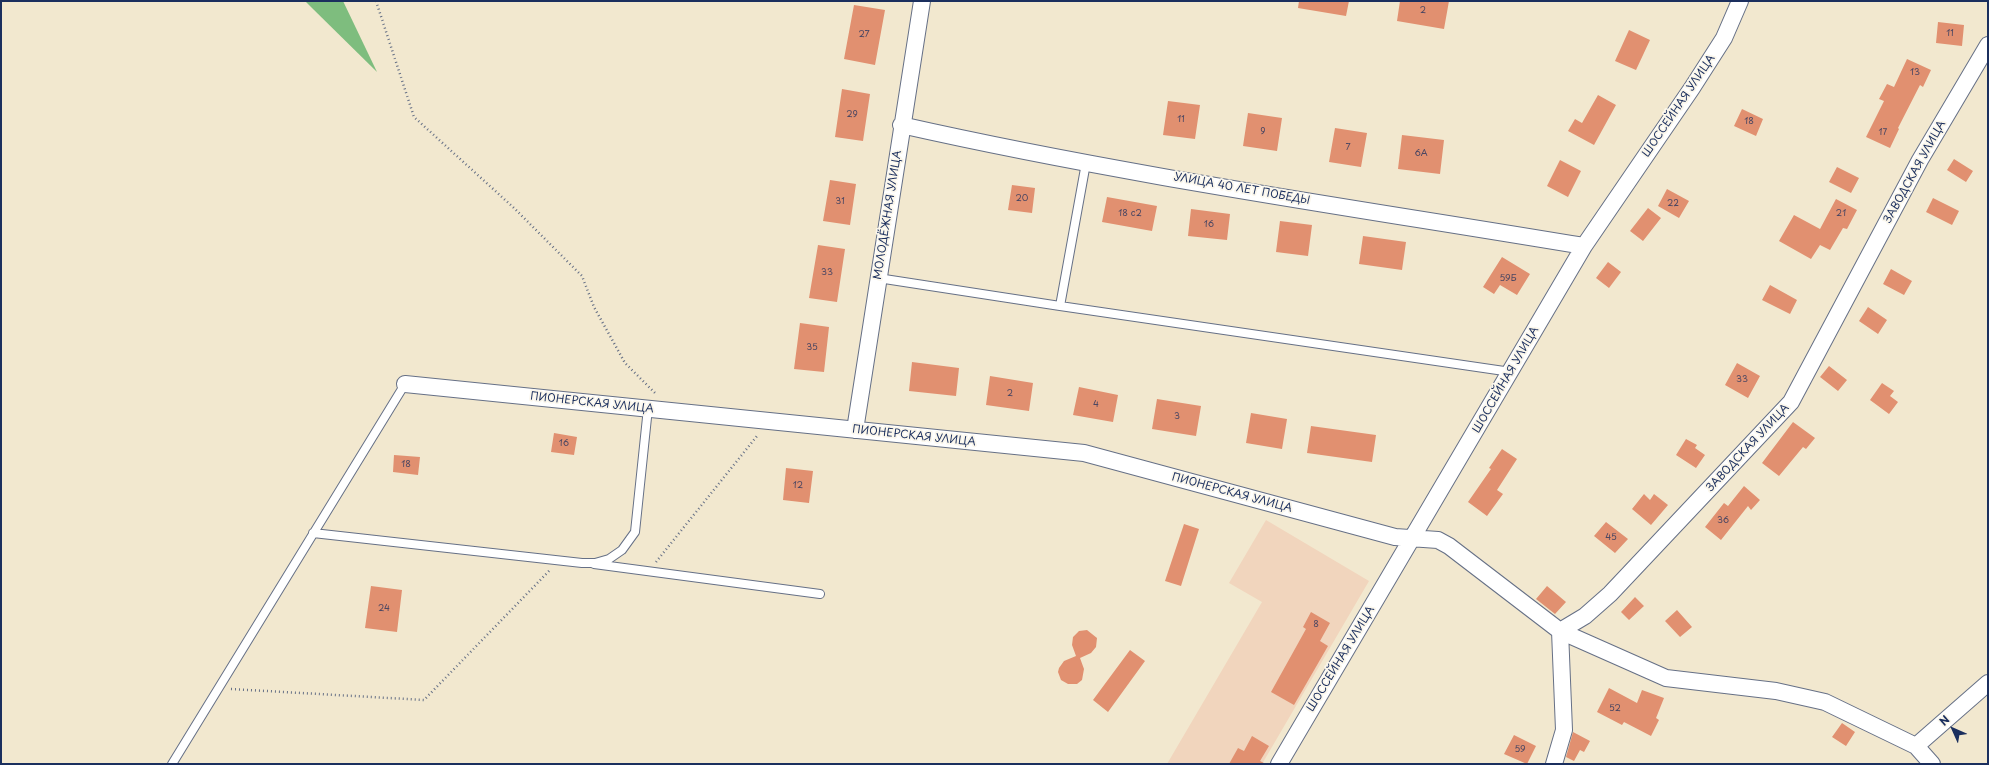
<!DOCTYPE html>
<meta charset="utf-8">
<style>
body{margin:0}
#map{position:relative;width:1989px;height:765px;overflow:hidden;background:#f2e8cf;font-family:"Playpen Sans",sans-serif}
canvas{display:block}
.frame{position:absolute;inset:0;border:2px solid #1b2f5e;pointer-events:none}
.north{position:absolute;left:1933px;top:709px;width:40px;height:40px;-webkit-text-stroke:3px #fbf7ec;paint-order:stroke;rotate:315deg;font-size:11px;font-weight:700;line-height:16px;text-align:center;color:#1b2f5e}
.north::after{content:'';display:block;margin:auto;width:14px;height:18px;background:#1b2f5e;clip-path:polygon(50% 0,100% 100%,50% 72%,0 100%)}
</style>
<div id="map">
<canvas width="1989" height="765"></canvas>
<div class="frame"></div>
<div class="north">N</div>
</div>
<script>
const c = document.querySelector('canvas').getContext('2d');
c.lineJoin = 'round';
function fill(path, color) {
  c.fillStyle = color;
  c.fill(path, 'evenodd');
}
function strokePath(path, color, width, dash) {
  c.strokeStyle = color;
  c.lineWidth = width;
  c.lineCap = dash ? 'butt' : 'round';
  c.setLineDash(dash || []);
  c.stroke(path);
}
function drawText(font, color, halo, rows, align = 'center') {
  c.font = font + ' "Playpen Sans",sans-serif';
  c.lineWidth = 3.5;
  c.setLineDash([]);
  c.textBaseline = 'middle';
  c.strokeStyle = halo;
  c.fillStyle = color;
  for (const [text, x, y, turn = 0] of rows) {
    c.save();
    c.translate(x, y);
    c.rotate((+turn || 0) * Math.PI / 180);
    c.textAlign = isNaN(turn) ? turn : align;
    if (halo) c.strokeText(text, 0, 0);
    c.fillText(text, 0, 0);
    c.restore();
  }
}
fill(new Path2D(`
 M 1266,520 L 1369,581 L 1262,764 L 1167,764 L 1262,602 L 1229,583 Z`), '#f1d5bd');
fill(new Path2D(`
 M 305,1 L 343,1 L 377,72 L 312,8 Z`), '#7ebd7e');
fill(new Path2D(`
 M 1299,1 L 1349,1 L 1346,16 L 1298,8 Z
 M 1400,1 L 1449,1 L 1444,29 L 1397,21 Z
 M 854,5 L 885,10 L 875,65 L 844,59 Z
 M 1938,22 L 1964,25 L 1962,46 L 1936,43 Z
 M 1629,30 L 1650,40 L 1636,70 L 1615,61 Z
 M 1907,59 L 1931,70 L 1923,87 L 1920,85 L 1898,128 L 1899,129 L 1890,148 L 1866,137 L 1884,101 L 1879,99 L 1887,84 L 1894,87 Z
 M 842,89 L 870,94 L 863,141 L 835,137 Z
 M 1598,95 L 1616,105 L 1594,145 L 1568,131 L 1575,119 L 1582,123 Z
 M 1168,101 L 1200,105 L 1195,139 L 1163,135 Z
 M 1742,109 L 1763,119 L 1756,136 L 1734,126 Z
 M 1248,113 L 1282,118 L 1277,151 L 1243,146 Z
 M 1335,128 L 1367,133 L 1361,167 L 1329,162 Z
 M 1402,135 L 1444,140 L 1440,174 L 1398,169 Z
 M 1954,159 L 1973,171 L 1966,182 L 1947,170 Z
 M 1560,160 L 1581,171 L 1568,197 L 1547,186 Z
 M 1837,167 L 1859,178 L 1851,193 L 1829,182 Z
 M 830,180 L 856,184 L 850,225 L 823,221 Z
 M 1012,185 L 1035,188 L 1032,213 L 1008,210 Z
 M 1667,189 L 1689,201 L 1679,218 L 1658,206 Z
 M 1107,197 L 1157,206 L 1152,231 L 1102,222 Z
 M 1933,198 L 1959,211 L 1952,225 L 1926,212 Z
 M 1836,199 L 1857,210 L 1847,229 L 1843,228 L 1830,250 L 1820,245 L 1811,259 L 1779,241 L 1794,215 L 1820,229 Z
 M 1648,208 L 1661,218 L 1643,241 L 1630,231 Z
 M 1191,209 L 1230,214 L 1227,240 L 1188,236 Z
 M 1280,221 L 1312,225 L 1308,256 L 1276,252 Z
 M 1363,236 L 1406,242 L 1402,270 L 1359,264 Z
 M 818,245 L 845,249 L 837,302 L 809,298 Z
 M 1502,257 L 1530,274 L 1517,295 L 1500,285 L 1494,294 L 1483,287 Z
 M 1608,262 L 1621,272 L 1609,288 L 1596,278 Z
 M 1891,269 L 1912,281 L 1904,295 L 1883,284 Z
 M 1770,285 L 1797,300 L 1790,314 L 1762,300 Z
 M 1868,307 L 1887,320 L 1878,334 L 1859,321 Z
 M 800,323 L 829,327 L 824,372 L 794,369 Z
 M 912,362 L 959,368 L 956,396 L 909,391 Z
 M 1737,363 L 1760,376 L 1748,398 L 1725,385 Z
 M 1829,366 L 1847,380 L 1838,391 L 1820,377 Z
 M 990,376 L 1033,383 L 1029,411 L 986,405 Z
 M 1882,383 L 1894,391 L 1890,396 L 1898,402 L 1889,414 L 1870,400 Z
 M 1079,387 L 1118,395 L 1113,422 L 1073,415 Z
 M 1157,399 L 1201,406 L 1196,436 L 1152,429 Z
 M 1251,413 L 1287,419 L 1282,449 L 1246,443 Z
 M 1793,422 L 1815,438 L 1806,449 L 1803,447 L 1779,476 L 1762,463 Z
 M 1311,426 L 1376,435 L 1372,462 L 1307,453 Z
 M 554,433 L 577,437 L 574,455 L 551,452 Z
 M 1686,439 L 1697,445 L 1695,448 L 1705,455 L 1696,468 L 1676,455 Z
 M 1502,449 L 1517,459 L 1497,490 L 1503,494 L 1487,516 L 1468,502 L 1491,469 L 1489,468 Z
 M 394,455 L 420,457 L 418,475 L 393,472 Z
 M 786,468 L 813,471 L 809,503 L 783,500 Z
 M 1744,486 L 1760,500 L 1751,510 L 1748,506 L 1721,540 L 1705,527 L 1724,503 L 1728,506 Z
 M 1644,494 L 1650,500 L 1654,494 L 1668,505 L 1651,525 L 1632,509 Z
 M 1606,522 L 1628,539 L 1615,553 L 1594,536 Z
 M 1184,524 L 1199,529 L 1181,586 L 1165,581 Z
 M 371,586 L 402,590 L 397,632 L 365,628 Z
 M 1547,586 L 1566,602 L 1555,614 L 1536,599 Z
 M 1635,597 L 1644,606 L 1629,620 L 1621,612 Z
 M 1677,610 L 1692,627 L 1680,637 L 1665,621 Z
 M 1311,612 L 1330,623 L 1320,641 L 1328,646 L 1294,705 L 1271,692 L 1306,629 L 1303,627 Z
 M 1087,630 L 1097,638 L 1096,647 L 1091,653 L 1080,658 L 1084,669 L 1082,680 L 1077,684 L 1068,684 L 1061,680 L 1058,672 L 1059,668 L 1064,661 L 1076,656 L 1072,645 L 1073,637 L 1079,631 Z
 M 1130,650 L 1145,661 L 1108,712 L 1093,700 Z
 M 1609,688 L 1637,703 L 1642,690 L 1664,698 L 1656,718 L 1659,720 L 1651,736 L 1624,722 L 1622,725 L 1597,712 Z
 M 1842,723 L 1855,732 L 1846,746 L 1832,737 Z
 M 1573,732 L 1590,741 L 1584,752 L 1580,750 L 1574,761 L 1566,757 Z
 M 1514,735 L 1536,746 L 1527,764 L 1504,754 Z
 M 1252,736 L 1269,746 L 1260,761 L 1266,764 L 1229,764 L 1238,748 L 1244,751 Z`), '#e19070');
const service = new Path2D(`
 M 1086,163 L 1060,306 L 1511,372
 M 878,278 L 1060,306
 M 313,533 L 582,563 L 595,563 L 609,559 L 622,550 L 635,532 L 648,408
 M 594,564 L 820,594
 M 172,764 L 405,384`);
const minor = new Path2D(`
 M 901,125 C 1127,176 1356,208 1584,246
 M 405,384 L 1084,453 L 1395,537 L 1438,540 L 1449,546 L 1560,631 L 1666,678 L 1776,691 L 1825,702 L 1916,746 L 1932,764
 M 855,430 L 922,1
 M 1916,746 L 1988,683
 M 1279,764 L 1584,246 L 1692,88 L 1724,38 L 1740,1
 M 1554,764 L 1564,730 L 1560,631 L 1585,616 L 1610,594 L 1791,402 L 1920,160 L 1988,45`);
strokePath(service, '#667086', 10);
strokePath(minor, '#667086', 18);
strokePath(new Path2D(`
 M 376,1 L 414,117 L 514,208 L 582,276 L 594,307 L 625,363 L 656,394
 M 656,562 L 757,436
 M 231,689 L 424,700 L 550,570`), '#667086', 2.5, [1, 3]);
strokePath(service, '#fff', 8);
strokePath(minor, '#fff', 16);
drawText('9px', '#4c4762', null, [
 ["2",1423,11],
 ["11",1950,34],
 ["27",864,35],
 ["13",1915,73],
 ["29",852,115],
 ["11",1181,120],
 ["18",1749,122],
 ["9",1263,132],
 ["17",1883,133],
 ["7",1348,148],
 ["6А",1421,154],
 ["20",1022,199],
 ["31",840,202],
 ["22",1673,204],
 ["18 с2",1130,214],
 ["21",1841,214],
 ["16",1209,225],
 ["33",827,273],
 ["59Б",1508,279],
 ["35",812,348],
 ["33",1742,380],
 ["2",1010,394],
 ["4",1096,405],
 ["3",1177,417],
 ["16",564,444],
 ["18",406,465],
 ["12",798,486],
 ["36",1723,521],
 ["45",1611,538],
 ["24",384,609],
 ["8",1316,625],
 ["52",1615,709],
 ["59",1520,750]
]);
drawText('11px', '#1b2f5e', '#fbf7ec', [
 ["ШОССЕЙНАЯ УЛИЦА",1679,106,-56],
 ["ЗАВОДСКАЯ УЛИЦА",1915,172,-61],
 ["УЛИЦА 40 ЛЕТ ПОБЕДЫ",1242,189,10],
 ["МОЛОДЁЖНАЯ УЛИЦА",888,215,-81],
 ["ШОССЕЙНАЯ УЛИЦА",1506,380,-60],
 ["ПИОНЕРСКАЯ УЛИЦА",592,403,6],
 ["ПИОНЕРСКАЯ УЛИЦА",914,436,6],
 ["ЗАВОДСКАЯ УЛИЦА",1748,448,-47],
 ["ПИОНЕРСКАЯ УЛИЦА",1232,493,15],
 ["ШОССЕЙНАЯ УЛИЦА",1341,659,-59]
]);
</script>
